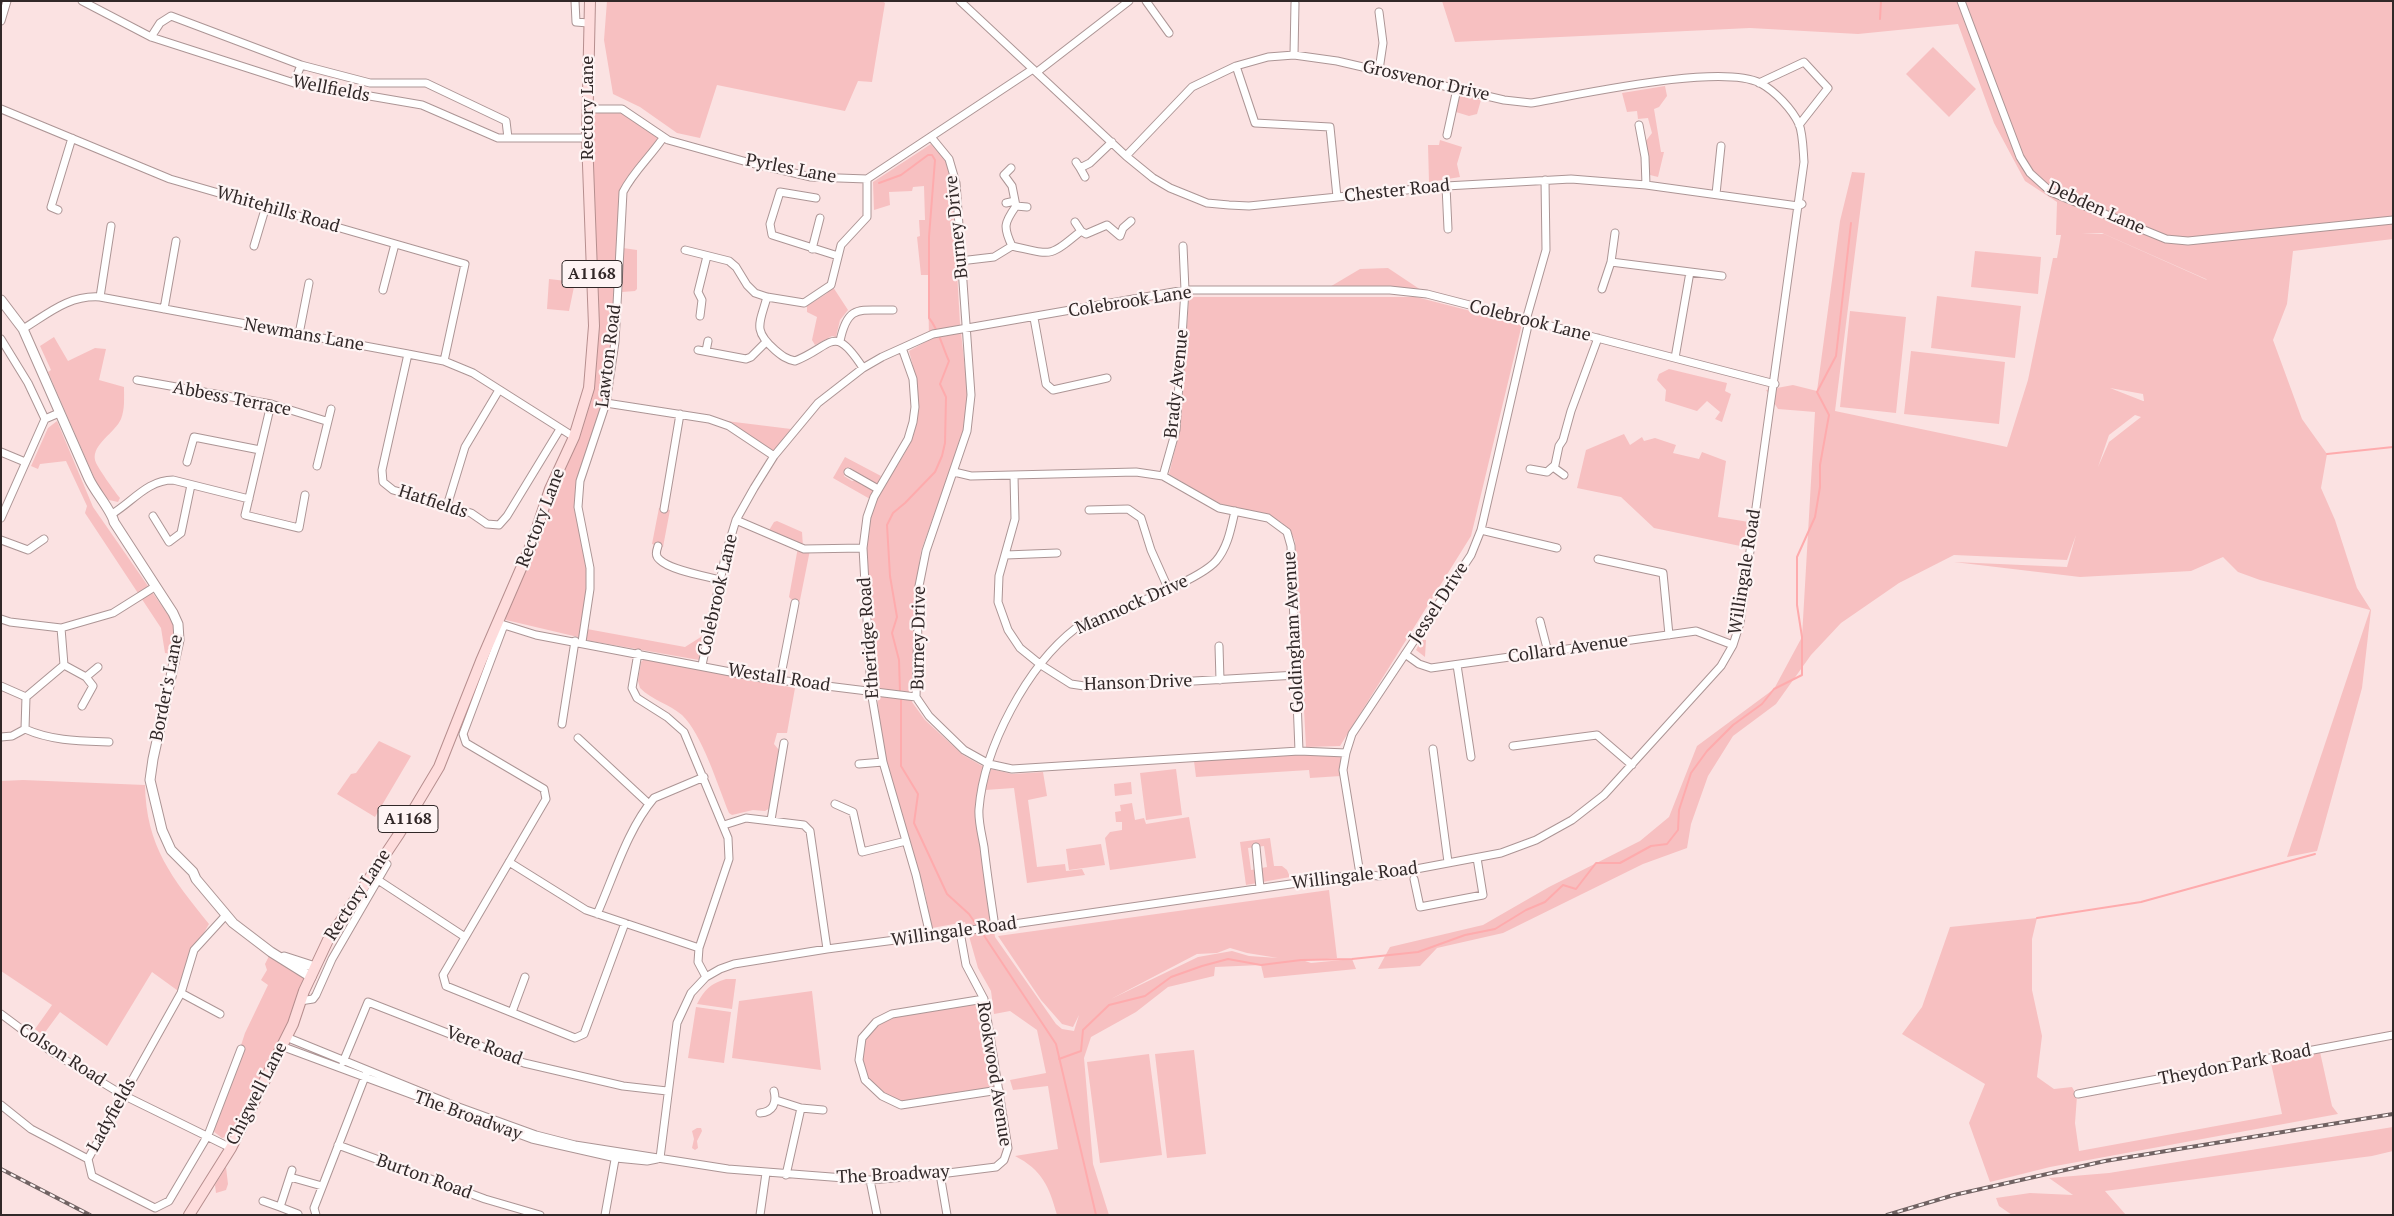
<!DOCTYPE html>
<style>
body{margin:0}
#map{position:relative;width:2394px;height:1216px;overflow:hidden;background:#fbe2e2;font-family:"PT Serif",serif}
canvas{display:block}
.frame{position:absolute;inset:0;border:2px solid #312828;pointer-events:none}
</style>
<div id="map">
<canvas width="2394" height="1216"></canvas>
<div class="frame"></div>
</div>
<script>
const c = document.querySelector('canvas').getContext('2d');
c.lineJoin = 'round';
function fill(path, color) {
  c.fillStyle = color;
  c.fill(path, 'evenodd');
}
function strokePath(path, color, width, dash) {
  c.strokeStyle = color;
  c.lineWidth = width;
  c.lineCap = dash ? 'butt' : 'round';
  c.setLineDash(dash || []);
  c.stroke(path);
}
function drawText(font, color, halo, rows, align = 'center') {
  c.font = font + ' "PT Serif",serif';
  c.lineWidth = 4.5;
  c.setLineDash([]);
  c.textBaseline = 'middle';
  c.strokeStyle = halo;
  c.fillStyle = color;
  for (const [text, x, y, turn = 0] of rows) {
    c.save();
    c.translate(x, y);
    c.rotate((+turn || 0) * Math.PI / 180);
    c.textAlign = isNaN(turn) ? turn : align;
    if (halo) c.strokeText(text, 0, 0);
    c.fillText(text, 0, 0);
    c.restore();
  }
}
fill(new Path2D(`
 M 607,1 L 882,1 L 885,3 L 872,82 L 858,81 L 845,111 L 717,85 L 700,138 L 677,133 L 640,107 L 613,94 L 604,40 Z
 M 1442,1 L 2393,1 L 2393,239 L 2293,251 L 2287,304 L 2273,340 L 2302,419 L 2327,454 L 2321,488 L 2335,520 L 2357,588 L 2371,610 L 2362,688 L 2317,851 L 2287,857 L 2370,610 L 2260,580 L 2238,572 L 2223,557 L 2191,571 L 2080,577 L 1954,562 L 2067,567 L 2076,535 L 2067,560 L 1954,555 L 1899,583 L 1841,623 L 1811,655 L 1776,704 L 1733,736 L 1708,776 L 1691,824 L 1687,848 L 1643,864 L 1503,933 L 1437,948 L 1420,966 L 1378,969 L 1390,947 L 1483,925 L 1549,887 L 1640,841 L 1669,817 L 1697,746 L 1774,689 L 1802,637 L 1815,412 L 1778,409 L 1766,390 L 1793,385 L 1817,391 L 1840,221 L 1852,172 L 1865,173 L 1835,411 L 2007,447 L 2028,380 L 2053,258 L 2057,258 L 2061,235 L 2056,235 L 2057,202 L 2025,181 L 1994,123 L 1958,24 L 1858,34 L 1750,28 L 1455,42 ZM 2102,233 L 2206,279 L 2207,280 L 2104,234 L 2082,234 ZM 2110,388 L 2143,394 L 2144,401 L 2143,401 ZM 2135,415 L 2141,417 L 2109,442 L 2098,467 L 2109,435 Z
 M 1933,47 L 1976,89 L 1949,117 L 1906,74 Z
 M 1665,86 L 1667,96 L 1659,107 L 1654,109 L 1661,152 L 1664,152 L 1658,177 L 1650,175 L 1645,142 L 1652,133 L 1648,118 L 1638,119 L 1637,111 L 1627,112 L 1622,93 Z
 M 1459,95 L 1481,100 L 1477,114 L 1469,116 L 1456,112 Z
 M 590,112 L 621,113 L 645,127 L 661,141 L 623,192 L 615,342 L 606,403 L 590,449 L 578,507 L 590,568 L 582,638 L 506,620 L 504,611 L 592,388 Z
 M 1440,140 L 1462,147 L 1457,164 L 1460,177 L 1429,182 L 1428,145 L 1439,145 Z
 M 931,144 L 946,161 L 952,184 L 960,324 L 968,394 L 964,431 L 921,551 L 916,587 L 912,702 L 925,720 L 963,755 L 984,767 L 979,787 L 976,812 L 995,937 L 1056,1024 L 1062,1029 L 1074,1031 L 1079,1015 L 1073,1027 L 1062,1024 L 1041,1000 L 998,936 L 1329,890 L 1337,958 L 1305,961 L 1311,963 L 1352,959 L 1356,969 L 1264,978 L 1261,965 L 1215,967 L 1214,976 L 1168,987 L 1136,1012 L 1091,1037 L 1084,1058 L 1093,1164 L 1109,1215 L 1057,1215 C 1049,1186 1042,1170 1015,1156 L 1058,1149 L 1048,1086 L 1013,1090 L 1010,1080 L 1046,1073 L 1037,1030 L 1010,1011 L 994,1014 L 991,991 L 978,968 L 965,922 L 932,928 L 925,893 L 885,761 L 881,741 L 866,549 C 867,539 867,528 869,518 C 877,489 899,468 911,441 C 923,412 917,380 909,351 L 929,340 L 928,275 L 921,275 L 917,237 L 920,236 L 919,220 L 925,220 L 924,186 L 913,187 L 912,191 L 889,192 L 890,205 L 874,210 L 873,182 ZM 1230,948 L 1247,953 L 1278,958 L 1249,956 L 1232,951 L 1198,957 L 1111,999 L 1197,954 L 1217,953 Z
 M 623,248 L 637,250 L 637,289 L 635,291 L 622,292 Z
 M 1975,251 L 2041,257 L 2038,294 L 1971,287 Z
 M 1388,268 L 1424,292 L 1328,288 L 1360,269 Z
 M 549,279 L 575,282 L 569,311 L 547,309 Z
 M 833,287 L 848,310 L 840,320 L 836,337 L 832,336 L 815,345 L 812,340 L 817,317 L 807,312 L 807,306 L 826,294 Z
 M 1937,296 L 2021,306 L 2015,358 L 1931,348 Z
 M 1189,297 L 1416,297 L 1522,324 L 1471,536 L 1340,746 L 1306,747 L 1295,541 C 1283,508 1246,515 1219,503 C 1202,495 1186,484 1169,474 L 1180,429 Z
 M 1850,311 L 1906,317 L 1896,413 L 1840,407 Z
 M 54,337 L 68,361 L 95,348 L 106,349 L 99,380 L 124,387 C 124,398 125,409 121,419 C 115,433 92,444 95,460 C 96,466 116,493 120,498 L 118,502 L 109,500 L 100,491 L 48,372 L 51,370 L 40,346 Z
 M 1911,351 L 2005,362 L 1999,424 L 1904,414 Z
 M 1669,369 L 1727,383 L 1725,391 L 1731,394 L 1722,422 L 1715,419 L 1720,412 L 1707,401 L 1697,411 L 1665,401 L 1666,390 L 1657,380 L 1659,374 Z
 M 718,420 L 791,429 L 773,452 Z
 M 57,421 L 93,507 L 173,622 L 174,639 L 172,654 L 165,653 L 161,628 L 85,513 L 87,506 L 66,461 L 40,464 L 38,469 L 31,466 L 48,428 Z
 M 1624,434 L 1630,445 L 1642,437 L 1644,441 L 1655,438 L 1676,445 L 1673,453 L 1699,459 L 1702,452 L 1726,461 L 1718,517 L 1749,522 L 1745,547 L 1654,528 L 1621,497 L 1577,488 L 1586,450 Z
 M 845,457 L 881,476 L 876,487 L 849,467 L 844,476 L 852,481 L 858,480 L 874,489 L 870,499 L 833,478 Z
 M 659,508 L 670,510 L 663,547 L 652,544 Z
 M 777,521 L 802,532 L 803,547 L 768,532 L 774,522 Z
 M 798,547 L 810,550 L 800,600 L 799,603 L 795,603 L 789,597 Z
 M 587,629 L 685,647 L 704,635 L 699,660 L 585,640 Z
 M 1421,640 L 1426,640 L 1425,657 L 1416,650 Z
 M 645,658 L 795,688 L 787,733 L 777,733 L 774,744 L 779,750 L 770,808 L 765,811 L 753,810 L 732,815 L 729,813 C 718,786 702,734 682,715 C 669,704 652,700 640,688 L 638,681 L 641,662 Z
 M 379,741 L 411,756 L 375,817 L 337,794 L 351,774 L 356,773 Z
 M 1299,754 L 1342,756 L 1341,776 L 1310,778 L 1309,770 L 1196,777 L 1194,761 Z
 M 991,769 L 1012,774 L 1043,772 L 1047,796 L 1028,800 L 1037,867 L 1065,864 L 1066,871 L 1082,869 L 1085,875 L 1027,883 L 1014,788 L 985,790 Z
 M 1176,769 L 1182,815 L 1146,820 L 1140,773 Z
 M 23,780 L 145,785 C 146,846 172,878 209,924 L 194,950 L 181,993 L 152,972 L 107,1046 L 60,1012 L 43,1035 L 35,1029 L 52,1005 L 1,971 L 1,781 Z
 M 1131,782 L 1132,794 L 1115,796 L 1114,784 Z
 M 1132,803 L 1135,820 L 1144,818 L 1146,824 L 1189,817 L 1196,858 L 1110,870 L 1105,838 L 1110,832 L 1122,830 L 1122,822 L 1116,822 L 1115,812 L 1121,811 L 1120,805 Z
 M 1270,838 L 1274,866 L 1282,866 L 1287,870 L 1290,877 L 1246,885 L 1240,842 ZM 1264,846 L 1267,867 L 1251,870 L 1248,848 Z
 M 1101,844 L 1105,865 L 1069,870 L 1066,849 Z
 M 2037,918 L 2032,939 L 2032,990 L 2042,1036 L 2037,1077 L 2054,1089 L 2072,1087 L 2077,1096 L 2075,1123 L 2079,1151 L 2282,1114 L 2271,1063 L 2320,1052 L 2332,1106 L 2338,1114 L 2050,1167 L 1990,1182 L 1969,1123 L 1985,1084 L 1902,1034 L 1922,1007 L 1950,927 Z
 M 271,952 L 315,967 L 266,1075 L 229,1136 L 222,1138 L 213,1131 L 245,1033 L 268,985 L 261,980 L 267,970 L 265,964 Z
 M 726,979 L 736,979 L 732,1009 L 697,1004 C 704,990 711,983 726,979 Z
 M 812,991 L 821,1070 L 732,1058 L 739,1001 Z
 M 984,999 L 999,1090 L 901,1105 L 882,1096 L 865,1080 L 859,1060 L 862,1038 L 892,1014 Z
 M 696,1007 L 731,1012 L 724,1063 L 688,1058 Z
 M 1194,1050 L 1206,1154 L 1167,1158 L 1155,1054 Z
 M 1149,1054 L 1162,1155 L 1100,1163 L 1087,1062 Z
 M 2393,1127 L 2393,1151 L 2372,1156 L 2105,1191 L 2126,1215 L 2012,1215 L 1999,1206 L 1996,1198 L 2030,1193 L 2073,1195 L 2049,1178 L 2109,1173 Z
 M 697,1128 L 701,1128 L 702,1131 L 697,1141 L 698,1148 L 695,1150 L 692,1148 L 694,1139 L 692,1131 Z
 M 226,1167 L 228,1184 L 226,1190 L 216,1193 L 215,1185 Z`), '#f7c0c1');
strokePath(new Path2D(`
 M 1880,19 L 1881,1
 M 879,183 L 901,175 L 928,155 L 932,155 L 935,160 L 929,237 L 929,318 C 939,330 942,346 949,361 L 940,384 L 946,397 L 945,443 L 942,456 L 935,472 L 905,503 L 893,513 L 887,525 L 890,576 L 897,617 L 892,633 L 899,660 L 900,692
 M 2327,454 L 2393,447
 M 901,697 L 901,766 L 918,794 L 914,823 L 947,894 L 969,914 L 978,927
 M 2037,918 L 2141,902 L 2315,854
 M 981,931 L 1056,1044 L 1096,1215
 M 1059,1059 L 1081,1051 L 1083,1030 L 1109,1005 L 1145,996 L 1171,977 L 1202,966 L 1228,959 L 1261,965 L 1301,960 L 1352,959 L 1418,952 L 1465,935 L 1495,929 L 1526,910 L 1545,902 L 1563,885 L 1576,889 L 1596,863 L 1620,863 L 1651,846 L 1667,844 L 1678,830 L 1679,810 L 1691,773 L 1707,751 L 1733,725 L 1762,704 L 1774,689 L 1802,675 L 1802,637 L 1797,605 L 1797,557 L 1815,517 L 1820,487 L 1820,465 L 1829,415 L 1817,392 L 1836,356 L 1851,223`), '#feabad', 2);
const minor = new Path2D(`
 M 82,1 L 151,37 L 294,83 L 422,105 L 498,138 L 587,138
 M 575,1 L 576,22 L 588,23
 M 960,1 L 1126,156 L 1153,178 L 1170,188 L 1207,203 L 1229,205 L 1249,206 L 1446,186 L 1571,179 L 1646,185 L 1798,206 L 1802,204
 M 1146,1 L 1169,33
 M 1961,1 L 2020,157 L 2030,173 L 2051,192 L 2166,239 L 2188,241 L 2393,220
 M 1,21 L 7,1
 M 151,37 L 160,23 L 171,16 L 301,65 L 370,83 L 426,83 L 506,121 L 508,138
 M 1294,55 L 1295,3
 M 1236,66 L 1255,123 L 1330,127 L 1337,197
 M 1379,70 L 1383,43 L 1379,12
 M 1037,72 L 1129,1
 M 294,83 L 301,65
 M 1759,83 L 1804,62 L 1828,88 L 1799,125
 M 1,109 L 170,179 L 465,264 L 444,361
 M 587,109 L 622,109 L 668,140 L 747,162 L 811,177 L 867,179 L 1033,69
 M 1639,125 L 1645,157 L 1646,185
 M 1447,135 L 1457,89
 M 931,137 L 949,159 L 956,183 L 971,395 L 967,431 L 926,551 L 919,586 L 916,697 L 929,716 L 964,750 L 989,764 L 1012,769 L 1299,751 L 1346,753
 M 1076,162 L 1080,168 L 1090,163 L 1112,142
 M 1011,168 L 1004,175 L 1012,186 L 1016,206
 M 1080,168 L 1085,177
 M 1446,186 L 1448,229
 M 1716,194 L 1721,146
 M 816,198 L 780,192 L 770,224 L 772,235 L 838,256
 M 1006,203 L 1015,201
 M 1016,206 L 1027,207
 M 58,210 L 51,207 L 72,138
 M 1075,222 L 1081,231 L 1086,234 L 1107,225 L 1120,236 L 1123,228 L 1131,221
 M 254,246 L 266,206
 M 1012,246 C 1003,227 1004,223 1016,206
 M 812,249 L 820,218
 M 685,250 L 729,261 L 736,267 L 747,285 L 755,293 L 767,297 L 804,303 L 831,285 L 841,245 L 867,217 L 867,179
 M 960,261 L 994,257 L 1012,246 C 1053,255 1048,258 1081,231
 M 1611,262 L 1722,276
 M 1602,289 L 1611,262 L 1615,233
 M 383,290 L 395,244
 M 100,297 L 111,226
 M 767,297 C 760,323 752,330 775,350 C 782,356 786,359 795,361 C 833,346 833,322 863,368
 M 164,309 L 176,241
 M 700,316 L 702,300 L 698,292 L 707,256
 M 1034,318 L 1046,384 L 1053,390 L 1107,378
 M 1526,320 L 1546,250 L 1545,180
 M 23,329 C 49,313 69,295 100,297 L 408,354 L 444,361 L 473,373 L 574,437
 M 299,334 L 309,283
 M 1,339 L 28,383 L 45,419
 M 840,341 C 848,303 860,311 893,310
 M 902,348 L 913,379 L 915,407 L 913,422 L 908,439 L 874,497 L 867,517 L 863,548 L 871,691 L 883,762 L 916,875 L 930,935
 M 698,350 L 746,359 L 751,357 L 766,342
 M 706,351 L 708,341
 M 408,354 L 382,470 L 383,482 L 393,490 L 471,513 L 487,524 L 499,525 L 507,516 L 560,429
 M 1675,358 L 1690,272
 M 137,380 L 271,404 L 326,421
 M 606,403 L 709,419 L 729,426 L 774,456
 M 271,404 L 245,515 L 299,528 L 305,495
 M 1,452 L 25,462
 M 187,462 L 194,437 L 260,450
 M 317,466 L 331,409
 M 1553,467 L 1564,475
 M 1530,469 L 1547,472 L 1555,465 L 1559,446 L 1563,440 L 1571,411 L 1598,338
 M 848,472 L 878,489
 M 954,472 L 971,476 L 1136,472 L 1163,476 L 1219,508 L 1268,518 L 1287,532 L 1291,546 L 1299,751
 M 1014,476 L 1015,519 L 999,576 L 998,602 L 1008,630 L 1020,648 L 1041,665 L 1071,684 L 1091,687 L 1297,675
 M 1163,476 L 1176,430 L 1185,290 L 1183,246
 M 447,506 L 465,447 L 499,390
 M 664,509 L 680,414
 M 1089,510 L 1128,509 L 1141,518 L 1151,550 L 1168,588
 M 112,514 C 133,501 148,480 173,480 L 249,499
 M 153,516 L 169,542 L 181,533 L 191,485
 M 1,518 L 45,419 L 59,413
 M 736,520 L 804,549 L 863,548
 M 1481,530 L 1557,548
 M 1,540 L 28,550 L 44,539
 M 658,546 C 656,552 655,556 660,560 C 670,570 705,576 720,580
 M 1006,555 L 1057,553
 M 1598,559 L 1663,573 L 1669,635
 M 1,619 L 10,622 L 61,628 L 113,613 L 156,586
 M 1540,621 L 1548,652
 M 501,624 L 536,635 L 762,678 L 916,697
 M 504,625 L 463,734 L 466,743 L 544,789 L 546,799 L 443,975 L 446,986 L 575,1038 L 584,1034 L 625,923
 M 61,628 L 64,665 L 26,697 L 25,729 C 52,741 80,741 109,742
 M 582,642 L 590,589 L 590,568 L 578,507 L 580,481 L 606,403 L 615,342 L 623,192 C 633,172 650,157 663,138
 M 1219,646 L 1220,680
 M 638,653 L 632,688 L 637,698 L 667,717 L 684,732 L 728,838 L 729,859 L 699,948 L 698,962 L 706,977
 M 1405,654 L 1419,664 L 1431,668 L 1696,631 L 1733,645
 M 64,665 L 86,677 L 93,686 L 82,706
 M 702,665 L 726,553 L 736,520 L 754,488 L 774,456 L 818,403 L 863,368 L 882,357 L 933,334 L 1185,290 L 1390,290 L 1427,294 L 1775,384
 M 1457,665 L 1471,757
 M 86,677 L 98,667
 M 780,680 L 795,603
 M 1,686 L 26,697
 M 562,724 L 575,641
 M 1,737 L 12,736 L 25,729
 M 578,738 L 649,804
 M 1513,746 L 1597,735 L 1632,765
 M 1433,749 L 1448,862
 M 859,764 L 883,762
 M 835,804 L 853,812 L 862,852 L 906,841
 M 771,820 L 784,743
 M 724,825 L 746,818 L 804,825 L 810,831 L 827,949
 M 1256,847 L 1260,888
 M 509,862 L 586,910 L 699,948
 M 1360,874 L 1343,770 L 1346,753 L 1352,734 L 1471,555 L 1481,530 L 1529,321
 M 1414,879 L 1420,907 L 1483,895 L 1477,858
 M 378,880 L 465,937
 M 597,914 C 614,876 627,830 654,798 L 704,777
 M 226,915 L 194,950 L 181,993 L 88,1159 L 92,1176 L 155,1208 L 169,1201 L 208,1135 L 241,1049
 M 995,927 C 991,900 987,874 984,847 C 982,835 978,821 979,809 C 984,747 1027,666 1076,628 C 1106,615 1198,582 1216,561 C 1228,547 1231,528 1235,511
 M 181,993 L 220,1014
 M 984,999 L 892,1014 L 876,1022 L 862,1038 L 859,1060 L 865,1080 L 882,1096 L 901,1105 L 999,1090
 M 300,1001 L 313,999 L 316,995 L 332,959 L 387,864
 M 512,1012 L 525,977
 M 1,1014 L 52,1052 L 123,1095 L 231,1148
 M 286,1037 L 453,1105 L 536,1135 L 575,1145 L 728,1169 L 870,1180 L 940,1174 L 996,1167 L 1004,1160 L 1008,1148 L 984,999 L 966,965 L 960,932
 M 281,1046 L 532,1139 L 616,1158 L 647,1161 L 657,1159
 M 343,1062 L 368,1002 L 524,1063 L 623,1086 L 667,1091
 M 2078,1094 L 2393,1035
 M 776,1100 L 801,1108 L 786,1175
 M 1,1105 L 31,1129 L 88,1159
 M 801,1108 L 823,1110
 M 760,1113 C 773,1112 777,1103 774,1091
 M 338,1145 L 485,1199 L 540,1215
 M 660,1158 L 677,1023 L 691,993 L 706,977 L 720,969 L 734,964 L 827,949 L 986,928 L 1360,874 L 1379,876 L 1501,853 L 1536,840 L 1572,820 L 1604,795 L 1721,666 L 1733,645 L 1740,623 L 1804,162 C 1803,150 1803,134 1799,124 C 1792,109 1775,91 1760,83 C 1720,63 1579,95 1531,103 L 1504,100 L 1337,61 L 1294,55 L 1268,57 L 1236,66 L 1192,87 L 1126,156
 M 940,1174 L 947,1215
 M 290,1177 L 322,1186
 M 870,1180 L 877,1215
 M 263,1201 L 280,1207 L 292,1170
 M 280,1207 L 298,1214
 M 316,1215 L 314,1208 L 366,1074
 M 605,1215 L 616,1154
 M 760,1215 L 766,1173`);
const tertiary = new Path2D(`
 M 1,300 L 23,329 L 89,479 C 95,492 112,511 114,522 L 173,613 L 178,624 L 179,640 L 153,759 L 150,780 L 162,830 L 171,850 L 193,872 L 196,879 L 233,923 L 271,952 L 311,977
 M 284,957 L 315,967`);
const primary = new Path2D(`
 M 189,1215 L 231,1148 L 293,1024 L 304,991 L 328,940 L 399,834 L 439,767 L 481,661 L 532,543 L 550,489 L 574,437 L 589,388 L 594,326 L 587,138 L 590,1`);
strokePath(minor, '#ac9595', 9);
strokePath(tertiary, '#ac9595', 11);
strokePath(primary, '#b68e8e', 12);
strokePath(minor, '#fff', 7);
strokePath(tertiary, '#fff', 9);
strokePath(primary, '#fedcdc', 10);
const rail = new Path2D(`
 M 1,1169 L 90,1215
 M 1887,1215 L 1954,1195 L 2105,1161 L 2393,1114`);
strokePath(rail, '#716363', 4);
strokePath(rail, '#fef4f4', 2, [5.5]);
for (const [x, y, w] of [
 [592,274,60],
 [408,819,60]
]) {
  const box = new Path2D();
  box.roundRect(x - w / 2, y - 13.5, w, 27, 4);
  c.fillStyle = '#fef4f4';
  c.fill(box);
  strokePath(box, '#312828', 1);
}
drawText('bold 16px', '#312828', null, [
 ["A1168",592,274],
 ["A1168",408,819]
]);
drawText('18px', '#312828', '#fef4f4', [
 ["Grosvenor Drive",1426,81,13],
 ["Wellfields",331,89,11],
 ["Rectory Lane",588,108,-90],
 ["Pyrles Lane",791,169,11],
 ["Chester Road",1397,191,-6],
 ["Debden Lane",2096,208,24],
 ["Whitehills Road",278,210,16],
 ["Burney Drive",957,227,-96],
 ["Colebrook Lane",1130,302,-9],
 ["Colebrook Lane",1530,321,14],
 ["Newmans Lane",304,335,10],
 ["Lawton Road",609,356,-83],
 ["Brady Avenue",1177,384,-84],
 ["Abbess Terrace",232,399,11],
 ["Hatfields",433,502,18],
 ["Rectory Lane",541,518,-69],
 ["Willingale Road",1745,572,-81],
 ["Colebrook Lane",718,595,-77],
 ["Jessel Drive",1439,603,-57],
 ["Mannock Drive",1132,605,-24],
 ["Goldingham Avenue",1294,632,-93],
 ["Etheridge Road",869,638,-94],
 ["Burney Drive",919,638,-89],
 ["Collard Avenue",1568,649,-8],
 ["Westall Road",779,678,9],
 ["Hanson Drive",1138,683,-2],
 ["Border's Lane",167,688,-79],
 ["Willingale Road",1355,876,-7],
 ["Rectory Lane",358,895,-57],
 ["Willingale Road",954,932,-8],
 ["Vere Road",484,1046,21],
 ["Colson Road",62,1055,33],
 ["Theydon Park Road",2235,1065,-11],
 ["Rookwood Avenue",994,1074,81],
 ["Chigwell Lane",257,1094,-63],
 ["Ladyfields",112,1115,-61],
 ["The Broadway",468,1116,20],
 ["The Broadway",893,1175,-3],
 ["Burton Road",424,1177,20]
]);
</script>
